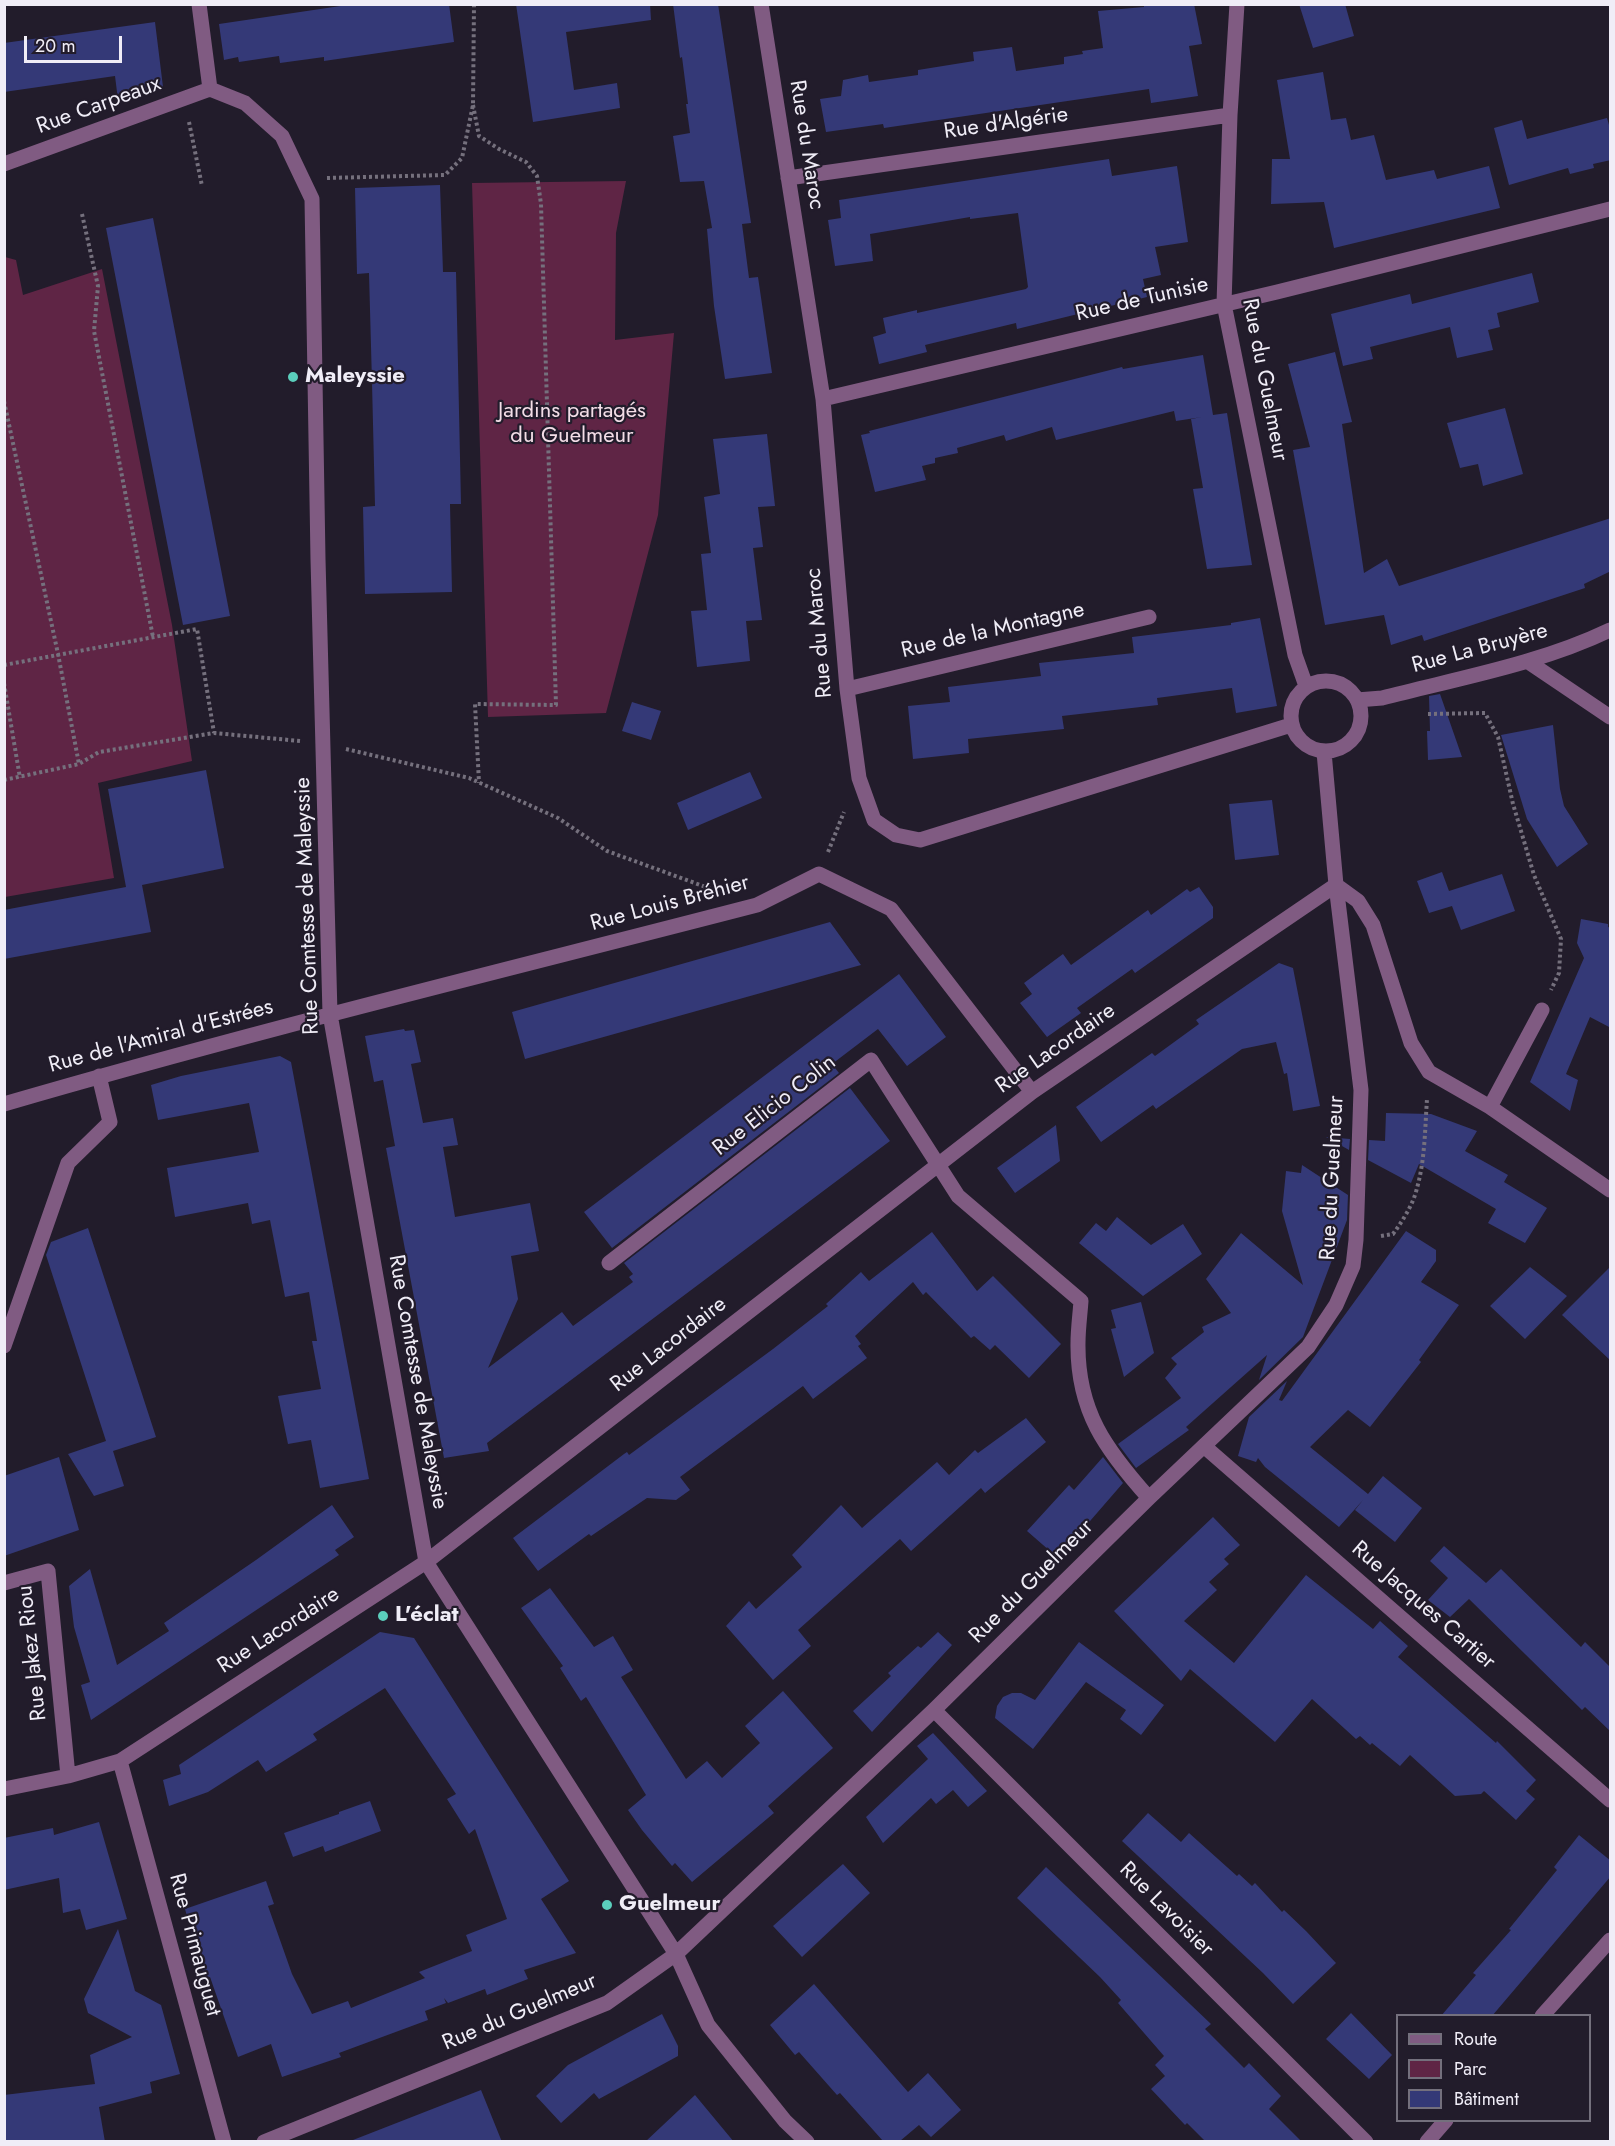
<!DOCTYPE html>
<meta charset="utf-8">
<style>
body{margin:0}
#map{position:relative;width:1615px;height:2146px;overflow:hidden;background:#221c2b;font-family:Jost,sans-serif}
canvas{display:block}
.frame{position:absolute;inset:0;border:6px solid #f0edf7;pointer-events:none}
.legend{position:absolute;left:1396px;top:2014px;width:195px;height:108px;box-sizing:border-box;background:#221c2b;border:2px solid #74707d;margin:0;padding:8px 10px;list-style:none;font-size:18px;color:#f0edf7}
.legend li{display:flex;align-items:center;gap:12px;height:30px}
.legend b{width:30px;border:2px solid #74707d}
.scale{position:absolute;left:24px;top:36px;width:98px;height:27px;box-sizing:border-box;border:3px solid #f0edf7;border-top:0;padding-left:8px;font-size:18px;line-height:21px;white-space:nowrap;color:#f0edf7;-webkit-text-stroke:4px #221c2b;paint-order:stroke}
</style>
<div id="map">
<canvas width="1615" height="2146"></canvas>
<div class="frame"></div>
<ul class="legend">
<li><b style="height:8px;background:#805b82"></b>Route</li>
<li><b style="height:16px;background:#5f2545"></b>Parc</li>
<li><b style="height:16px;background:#343977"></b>Bâtiment</li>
</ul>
<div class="scale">20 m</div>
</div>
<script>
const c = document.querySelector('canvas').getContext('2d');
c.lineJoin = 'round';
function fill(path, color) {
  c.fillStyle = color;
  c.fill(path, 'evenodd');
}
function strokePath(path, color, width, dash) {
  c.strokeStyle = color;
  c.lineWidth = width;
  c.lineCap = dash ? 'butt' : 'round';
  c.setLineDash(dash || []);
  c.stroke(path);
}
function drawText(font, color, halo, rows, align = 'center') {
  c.font = font + ' Jost,sans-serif';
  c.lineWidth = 4.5;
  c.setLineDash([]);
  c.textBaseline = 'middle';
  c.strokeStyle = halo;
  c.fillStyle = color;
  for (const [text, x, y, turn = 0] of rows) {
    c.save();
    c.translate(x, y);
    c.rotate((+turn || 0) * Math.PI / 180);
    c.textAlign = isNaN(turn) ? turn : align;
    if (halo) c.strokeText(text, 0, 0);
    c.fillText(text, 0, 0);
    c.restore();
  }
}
fill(new Path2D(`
 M 626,181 L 616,233 L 615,340 L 674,333 L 658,515 L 606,713 L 488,717 L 472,183 Z
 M 5,257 L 16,260 L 23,295 L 102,269 L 172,625 L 192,761 L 98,783 L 114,878 L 5,897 Z`), '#5f2545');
fill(new Path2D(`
 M 354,4 L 449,4 L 454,42 L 324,61 L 324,57 L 280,63 L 279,56 L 239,62 L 238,57 L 224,60 L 219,24 Z
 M 516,4 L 650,4 L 651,20 L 566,32 L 574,90 L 617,83 L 620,108 L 533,122 Z
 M 673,4 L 718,4 L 751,223 L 742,224 L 749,278 L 758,277 L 772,373 L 725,379 L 714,306 L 707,229 L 712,228 L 704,181 L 680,182 L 673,136 L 690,133 L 686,104 L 688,104 L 682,57 L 680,58 Z
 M 1144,4 L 1194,4 L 1202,44 L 1189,46 L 1198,96 L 1151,103 L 1149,89 L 884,128 L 883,124 L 826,132 L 820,99 L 841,96 L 843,80 L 868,75 L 869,82 L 918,75 L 918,70 L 974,61 L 973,52 L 1012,47 L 1016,71 L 1064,64 L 1064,57 L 1083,54 L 1082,51 L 1103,48 L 1098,11 L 1144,7 Z
 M 1299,4 L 1345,4 L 1354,36 L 1313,48 Z
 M 155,22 L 163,87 L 118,100 L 115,76 L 4,92 L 4,43 Z
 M 1323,72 L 1331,120 L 1346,118 L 1351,140 L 1374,135 L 1386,180 L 1434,170 L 1437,179 L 1489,166 L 1500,208 L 1334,248 L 1324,202 L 1271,204 L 1272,159 L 1290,159 L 1277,80 Z
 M 1607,118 L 1611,132 L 1611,160 L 1593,164 L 1594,168 L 1570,174 L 1568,168 L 1509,185 L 1494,128 L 1522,120 L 1527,139 Z
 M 1109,159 L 1112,176 L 1177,166 L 1188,242 L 1155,247 L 1161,275 L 1143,279 L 1147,297 L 1017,329 L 1016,323 L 925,345 L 927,352 L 879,364 L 873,337 L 886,333 L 883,318 L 917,310 L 917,313 L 1026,289 L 1028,287 L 1018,213 L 970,219 L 970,217 L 870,234 L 873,261 L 835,266 L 828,220 L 841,218 L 839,200 Z
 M 440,185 L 443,272 L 456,272 L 461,504 L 450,504 L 452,592 L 365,594 L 363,507 L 375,506 L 372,383 L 369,273 L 357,274 L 355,188 Z
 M 153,218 L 230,616 L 183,625 L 106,228 Z
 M 1532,273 L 1539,302 L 1497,313 L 1500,327 L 1488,330 L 1493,350 L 1457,358 L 1450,327 L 1370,347 L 1373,359 L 1343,366 L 1331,314 L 1410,294 L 1412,304 Z
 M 1335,352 L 1352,422 L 1342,424 L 1364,573 L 1387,559 L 1399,586 L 1611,518 L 1611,571 L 1584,584 L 1585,588 L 1424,641 L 1422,635 L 1391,645 L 1384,615 L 1325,625 L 1293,450 L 1310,447 L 1288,364 Z
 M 1203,355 L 1213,415 L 1227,413 L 1252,565 L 1207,569 L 1193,489 L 1203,488 L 1191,419 L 1202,417 L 1176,421 L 1174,411 L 1056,440 L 1052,427 L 1006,441 L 1004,435 L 957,448 L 958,453 L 935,458 L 935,463 L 922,466 L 926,480 L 875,492 L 861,435 L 870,433 L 869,431 L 1122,367 L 1123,369 Z
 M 1505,408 L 1523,474 L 1483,486 L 1478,464 L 1460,468 L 1447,423 Z
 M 767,434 L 775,506 L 758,507 L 763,547 L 753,548 L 762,620 L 746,621 L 750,661 L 697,667 L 691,611 L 707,610 L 701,554 L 711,553 L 704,497 L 720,494 L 713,439 Z
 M 1260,618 L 1277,706 L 1236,713 L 1232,688 L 1157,698 L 1158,705 L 1062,716 L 1064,729 L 968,739 L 969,753 L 913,759 L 908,706 L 950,702 L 948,687 L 1041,676 L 1039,663 L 1134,653 L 1132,637 L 1231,625 L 1231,623 Z
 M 1440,694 L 1462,757 L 1428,760 L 1427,731 L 1430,731 L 1429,696 Z
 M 632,702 L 661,711 L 651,740 L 622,731 Z
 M 1553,725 L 1560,789 L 1564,806 L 1588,844 L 1557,867 L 1527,819 L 1501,735 Z
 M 206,770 L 224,868 L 142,885 L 151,932 L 4,959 L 4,910 L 126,887 L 108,789 Z
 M 750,772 L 762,798 L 688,830 L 677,803 Z
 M 1272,800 L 1279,855 L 1235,860 L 1229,804 Z
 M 1442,872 L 1449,891 L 1502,874 L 1515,911 L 1461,930 L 1452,906 L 1429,913 L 1417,881 Z
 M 1199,887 L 1213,907 L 1213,918 L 1135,973 L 1132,969 L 1077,1008 L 1081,1013 L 1047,1037 L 1020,1003 L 1032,994 L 1024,983 L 1063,954 L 1071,965 L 1148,910 L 1151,915 L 1187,889 L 1190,892 Z
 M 1581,919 L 1608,924 L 1608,927 L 1611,928 L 1611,1028 L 1590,1017 L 1566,1074 L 1578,1080 L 1570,1111 L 1530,1082 L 1584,958 L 1577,943 Z
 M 830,922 L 861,965 L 525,1059 L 512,1012 Z
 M 1279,963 L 1293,968 L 1320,1106 L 1293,1111 L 1287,1073 L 1284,1074 L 1276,1042 L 1242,1049 L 1156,1109 L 1153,1105 L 1101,1142 L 1076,1107 L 1152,1053 L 1155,1056 L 1199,1024 L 1196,1020 Z
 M 899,974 L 946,1037 L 907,1066 L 878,1029 L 832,1064 L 839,1073 L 612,1248 L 584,1212 Z
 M 404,1029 L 405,1031 L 414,1030 L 421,1062 L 411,1064 L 423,1123 L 453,1118 L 458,1145 L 443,1147 L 455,1217 L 530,1203 L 539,1251 L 511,1256 L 518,1299 L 488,1368 L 562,1312 L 573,1326 L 633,1282 L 629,1277 L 633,1274 L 624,1263 L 850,1088 L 890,1141 L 487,1443 L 489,1451 L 444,1458 L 386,1148 L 395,1146 L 383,1080 L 374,1082 L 365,1036 Z
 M 280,1056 L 291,1062 L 369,1479 L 320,1488 L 311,1440 L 288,1444 L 278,1396 L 321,1389 L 312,1341 L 317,1341 L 309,1292 L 285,1297 L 270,1220 L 252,1224 L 248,1203 L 175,1217 L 167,1168 L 259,1152 L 249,1103 L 158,1120 L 151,1085 L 181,1076 Z
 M 1386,1113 L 1431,1114 L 1477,1131 L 1465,1151 L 1508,1175 L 1504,1182 L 1547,1208 L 1525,1243 L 1488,1223 L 1496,1209 L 1419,1164 L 1411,1183 L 1368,1160 L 1369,1140 L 1385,1141 Z
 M 1056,1125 L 1060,1161 L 1015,1193 L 997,1168 Z
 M 1326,1137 L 1350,1139 L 1349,1150 Z
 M 1302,1165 L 1348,1195 L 1347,1220 L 1303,1337 L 1259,1380 L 1267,1355 L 1186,1427 L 1189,1430 L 1136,1468 L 1118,1444 L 1181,1398 L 1165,1378 L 1177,1364 L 1171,1358 L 1204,1332 L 1202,1327 L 1231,1313 L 1206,1279 L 1241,1233 L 1303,1285 L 1282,1211 L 1286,1171 L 1301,1173 Z
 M 1117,1217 L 1151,1245 L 1183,1224 L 1202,1254 L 1143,1296 L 1079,1243 L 1096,1223 L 1106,1231 Z
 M 88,1228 L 156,1437 L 113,1451 L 124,1486 L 94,1496 L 68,1454 L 106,1441 L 46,1255 L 51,1242 Z
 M 1406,1231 L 1436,1250 L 1436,1261 L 1421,1282 L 1459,1305 L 1419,1360 L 1421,1362 L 1370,1427 L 1348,1410 L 1310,1447 L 1368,1494 L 1383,1476 L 1422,1508 L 1395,1542 L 1355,1510 L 1363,1500 L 1339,1527 L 1265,1467 L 1258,1458 L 1256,1462 L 1238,1456 L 1249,1417 L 1287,1381 L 1279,1400 L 1282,1401 Z
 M 932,1232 L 977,1291 L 993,1276 L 1061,1344 L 1029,1378 L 995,1345 L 990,1350 L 974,1336 L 971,1338 L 926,1292 L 923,1295 L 913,1282 L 855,1336 L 861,1344 L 858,1346 L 867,1358 L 813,1399 L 803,1386 L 680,1477 L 690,1490 L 676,1500 L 647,1498 L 591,1536 L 589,1534 L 538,1571 L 513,1538 L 624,1454 L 627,1452 L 629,1455 L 773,1349 L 828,1306 L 826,1304 L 861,1272 L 869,1281 Z
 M 1611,1266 L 1611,1361 L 1562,1315 Z
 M 1530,1267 L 1567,1296 L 1525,1339 L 1490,1306 Z
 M 1141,1302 L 1154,1353 L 1124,1377 L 1111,1329 L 1116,1328 L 1111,1310 Z
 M 1026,1418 L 1046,1442 L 985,1493 L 981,1488 L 911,1551 L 900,1539 L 798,1630 L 811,1646 L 773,1680 L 726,1626 L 749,1601 L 756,1609 L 802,1567 L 792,1555 L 841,1505 L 862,1528 L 937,1462 L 949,1475 L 975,1450 L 978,1453 Z
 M 59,1457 L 79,1530 L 4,1556 L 4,1476 Z
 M 1103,1457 L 1123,1483 L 1058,1558 L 1027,1531 L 1069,1485 L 1074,1490 Z
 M 332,1505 L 354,1537 L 335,1550 L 339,1555 L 91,1720 L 81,1685 L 90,1682 L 74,1627 L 69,1586 L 90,1569 L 117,1665 L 169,1631 L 164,1623 L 256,1560 Z
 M 1213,1517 L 1240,1545 L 1224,1559 L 1229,1564 L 1209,1582 L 1217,1590 L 1184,1621 L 1234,1663 L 1306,1575 L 1373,1629 L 1380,1621 L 1408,1646 L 1398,1657 L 1496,1743 L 1497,1741 L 1536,1780 L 1526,1791 L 1535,1799 L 1516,1820 L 1484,1791 L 1481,1794 L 1455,1796 L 1410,1755 L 1400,1766 L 1372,1743 L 1370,1745 L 1360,1736 L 1356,1739 L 1312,1699 L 1275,1742 L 1190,1669 L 1181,1681 L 1114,1611 Z
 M 1444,1546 L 1486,1583 L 1501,1569 L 1581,1647 L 1585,1642 L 1611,1668 L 1611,1732 L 1585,1707 L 1582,1710 L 1469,1599 L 1450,1617 L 1428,1600 L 1448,1578 L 1430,1561 Z
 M 550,1588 L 594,1647 L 613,1636 L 633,1670 L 621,1677 L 686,1779 L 707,1761 L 722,1778 L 760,1743 L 745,1726 L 783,1691 L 833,1748 L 768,1806 L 774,1813 L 692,1882 L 675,1863 L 672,1866 L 642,1830 L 628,1810 L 646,1795 L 586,1697 L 581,1701 L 560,1668 L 563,1666 L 521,1608 Z
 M 380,1632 L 414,1638 L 569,1881 L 541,1899 L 576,1953 L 524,1970 L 528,1979 L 487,1995 L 485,1989 L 448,2003 L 444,1998 L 446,2003 L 425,2011 L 428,2020 L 339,2053 L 341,2057 L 282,2077 L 271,2044 L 238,2057 L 210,1977 L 205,1979 L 185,1909 L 266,1881 L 274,1904 L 268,1906 L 292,1974 L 312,2014 L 348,2001 L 351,2008 L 425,1978 L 419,1972 L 472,1951 L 466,1935 L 507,1919 L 475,1829 L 469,1834 L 447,1799 L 456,1794 L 385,1688 L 313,1734 L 317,1740 L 266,1772 L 258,1760 L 208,1792 L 169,1806 L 163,1780 L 181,1774 L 179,1765 Z
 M 938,1632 L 952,1645 L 872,1732 L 853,1711 L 891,1676 L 888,1673 L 918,1646 L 921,1648 Z
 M 1079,1642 L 1164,1705 L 1141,1735 L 1120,1719 L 1126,1710 L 1086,1682 L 1033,1749 L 995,1718 L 997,1706 L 1003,1697 L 1012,1693 L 1021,1693 L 1035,1700 Z
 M 933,1733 L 987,1791 L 968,1807 L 953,1790 L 936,1804 L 931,1798 L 883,1843 L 866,1817 L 928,1759 L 917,1746 Z
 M 370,1801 L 381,1831 L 325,1852 L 323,1846 L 293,1857 L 284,1833 L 339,1814 L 339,1812 Z
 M 1148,1813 L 1181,1842 L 1189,1833 L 1237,1876 L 1239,1874 L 1252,1886 L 1255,1883 L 1282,1912 L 1284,1910 L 1306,1931 L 1336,1963 L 1293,2004 L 1263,1973 L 1122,1841 Z
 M 99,1822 L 127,1919 L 86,1930 L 80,1909 L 63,1913 L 59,1878 L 4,1890 L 4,1838 L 53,1828 L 54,1835 Z
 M 1579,1835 L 1611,1861 L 1611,1876 L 1492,2016 L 1441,2016 L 1476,1975 L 1473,1973 L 1511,1930 L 1509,1929 L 1557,1870 L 1554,1867 Z
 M 843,1864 L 870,1893 L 802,1957 L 773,1926 Z
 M 1046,1867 L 1211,2024 L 1205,2029 L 1244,2068 L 1249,2063 L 1281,2096 L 1269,2109 L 1302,2142 L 1206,2142 L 1187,2123 L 1185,2125 L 1151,2089 L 1165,2076 L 1155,2065 L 1164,2056 L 1118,2003 L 1121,2000 L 1100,1977 L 1017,1898 Z
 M 118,1929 L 135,1991 L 161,2005 L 180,2074 L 150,2082 L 152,2093 L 99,2107 L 105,2142 L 4,2142 L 4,2095 L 95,2084 L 90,2055 L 132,2037 L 88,2013 L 84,1999 Z
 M 814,1984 L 908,2092 L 928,2073 L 961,2110 L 931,2137 L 919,2125 L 900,2141 L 883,2141 L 840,2093 L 837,2095 L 799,2052 L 795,2055 L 770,2025 Z
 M 1351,2013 L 1392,2055 L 1369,2079 L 1326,2039 Z
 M 662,2014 L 678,2046 L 678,2056 L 599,2099 L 594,2093 L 561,2123 L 536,2096 L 568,2065 Z
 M 481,2090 L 502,2142 L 353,2142 L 353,2140 Z
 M 695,2095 L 734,2142 L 645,2142 Z`), '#343977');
strokePath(new Path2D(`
 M 473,105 L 479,136 L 499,149 L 526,162 L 537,176 L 541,204 L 556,705 L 475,704 L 479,783
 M 189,122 L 202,186
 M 327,178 L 445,175 L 462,158 L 473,105 L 474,4
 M 82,214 L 98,286 L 94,331 L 153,637
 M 4,401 L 58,654 L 79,764
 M 4,665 L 197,629 L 214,733
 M 4,683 L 20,778
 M 1428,714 L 1485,713 L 1498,737 L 1513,804 L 1534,875 L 1561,939 L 1559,973 L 1551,990
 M 346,749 L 469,778 L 558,818 L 607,851 L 714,890
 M 4,780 L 79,764 L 99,752 L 214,733 L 300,741
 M 828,852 L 844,812
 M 1381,1236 L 1393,1234 C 1403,1220 1413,1205 1417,1188 C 1425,1160 1425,1128 1427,1099`), '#75707d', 4, [3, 3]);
strokePath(new Path2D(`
 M 199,4 L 210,89 L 245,103 L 282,136 L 312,199 L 318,559 L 330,1014 L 426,1562 L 676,1954 L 708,2025 L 785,2121 L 807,2142
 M 761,4 L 823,399 L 847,689 L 859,778 L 874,820 L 896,835 L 920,840 L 1291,725
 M 1237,4 L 1230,115 L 1224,304 L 1295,655 L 1306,686
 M 4,164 L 210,89
 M 788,178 L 1230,115
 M 823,399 L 1277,292 L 1610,209
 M 1527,661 L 1610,717
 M1291 716a35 35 0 1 1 70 0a35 35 0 1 1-70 0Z
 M 847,689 L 1149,617
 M 1357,700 L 1382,698 C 1459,678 1539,664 1610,630
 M 4,1104 C 254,1031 506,970 757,905 L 819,874 L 891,909 L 1032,1092
 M 1490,1107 L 1542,1010
 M 609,1263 L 871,1060 L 958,1196 L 1081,1301 C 1080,1315 1078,1329 1078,1343 C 1077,1411 1106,1450 1149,1498
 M 4,1346 L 68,1163 L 110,1122 L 99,1076
 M 1205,1447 L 1610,1800
 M 4,1583 L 48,1571 L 68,1776
 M 934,1710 L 1366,2142
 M 120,1761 L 224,2142
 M 4,1789 L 68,1776 L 120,1761 L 426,1562 L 1032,1092 L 1336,885 L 1358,901 L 1373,925 L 1411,1043 L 1429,1072 L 1490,1107 L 1610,1190
 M 1542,2016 L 1610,1940
 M 264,2142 L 607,2003 L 676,1954 L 934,1710 L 1149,1498 L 1308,1347 L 1336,1305 L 1353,1266 L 1356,1240 L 1361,1090 L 1336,885 L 1324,752
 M 1427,2142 L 1446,2120`), '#805b82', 15);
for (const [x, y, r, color] of [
 [293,377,6,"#5bcebc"],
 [383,1616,6,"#5bcebc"],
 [607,1905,6,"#5bcebc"]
]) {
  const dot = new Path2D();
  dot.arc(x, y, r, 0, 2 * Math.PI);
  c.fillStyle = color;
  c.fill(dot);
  strokePath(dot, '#221c2b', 2);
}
drawText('22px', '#f0edf7', '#221c2b', [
 ["Rue Carpeaux",99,106,-20],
 ["Rue d'Algérie",1006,124,-8],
 ["Rue du Maroc",806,145,81],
 ["Rue de Tunisie",1142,300,-13],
 ["Rue du Guelmeur",1264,380,79],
 ["Rue de la Montagne",993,631,-13],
 ["Rue du Maroc",820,633,-95],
 ["Rue La Bruyère",1480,649,-15],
 ["Rue Louis Bréhier",670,904,-15],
 ["Rue Comtesse de Maleyssie",308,906,-92],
 ["Rue de l'Amiral d'Estrées",161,1037,-15],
 ["Rue Lacordaire",1056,1049,-35],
 ["Rue Elicio Colin",775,1106,-38],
 ["Rue du Guelmeur",1333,1178,-87],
 ["Rue Lacordaire",669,1345,-38],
 ["Rue Comtesse de Maleyssie",417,1382,80],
 ["Rue du Guelmeur",1032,1582,-45],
 ["Rue Jacques Cartier",1423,1606,41],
 ["Rue Lacordaire",279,1631,-33],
 ["Rue Jakez Riou",33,1653,-96],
 ["Rue Lavoisier",1166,1910,45],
 ["Rue Primauguet",194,1945,75],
 ["Rue du Guelmeur",520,2013,-23]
]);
drawText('bold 22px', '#f0edf7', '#221c2b', [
 ["Maleyssie",305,377],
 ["L'éclat",395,1616],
 ["Guelmeur",619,1905]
], 'left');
drawText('22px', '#f3dde7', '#221c2b', [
 ["Jardins partagés",572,412],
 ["du Guelmeur",572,437]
]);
</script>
